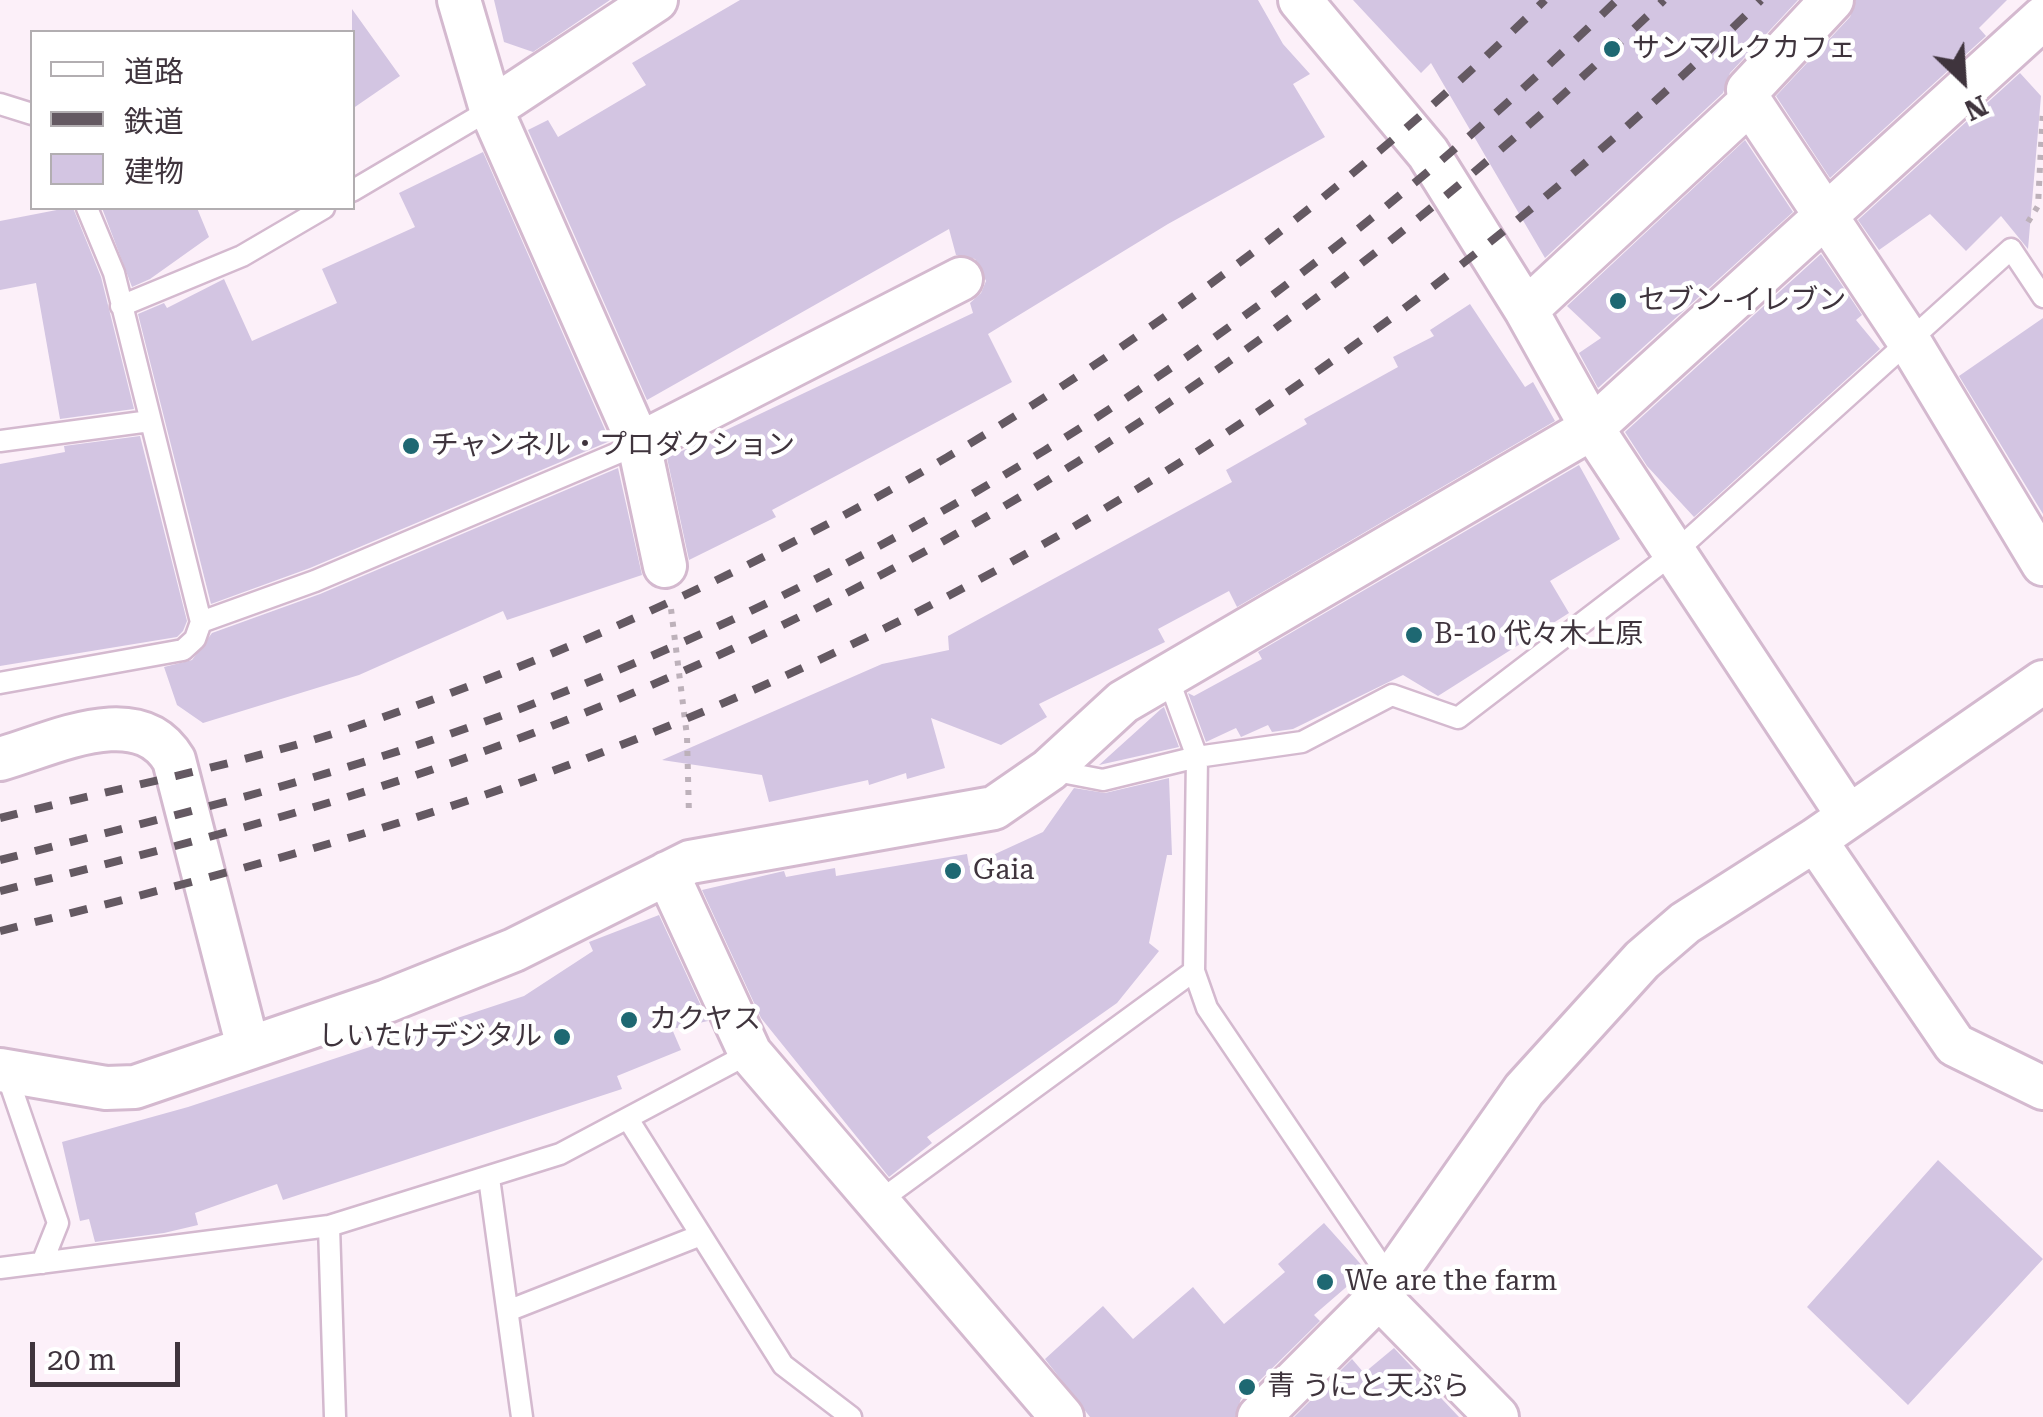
<!DOCTYPE html>
<meta charset="utf-8">
<style>
body{margin:0}
#map{position:relative;width:2043px;height:1417px;overflow:hidden;background:#fcf0f9;font-family:"Roboto Serif","Noto Sans JP",serif}
canvas{display:block}
.legend{position:absolute;left:30px;top:30px;width:325px;height:180px;box-sizing:border-box;background:#fff;border:2px solid #b2aeb1;margin:0;padding:12px 18px;list-style:none;font-size:30px;color:#3f343d}
.legend li{display:flex;align-items:center;gap:20px;height:50px}
.legend b{width:50px;border:2px solid #b2aeb1}
.north{position:absolute;left:1913px;top:30px;width:100px;height:100px;-webkit-text-stroke:8px #fff;paint-order:stroke;rotate:155deg;font-size:28px;font-weight:700;line-height:40px;text-align:center;color:#3f343d}
.north::after{content:'';display:block;margin:auto;width:35px;height:45px;background:#3f343d;clip-path:polygon(50% 0,100% 100%,50% 72%,0 100%)}
.scale{position:absolute;left:30px;top:1342px;width:150px;height:45px;box-sizing:border-box;border:5px solid #3f343d;border-top:0;padding-left:12px;font-size:30px;line-height:35px;white-space:nowrap;color:#3f343d;-webkit-text-stroke:8px #fff;paint-order:stroke}
</style>
<div id="map">
<canvas width="2043" height="1417"></canvas>
<ul class="legend">
<li><b style="height:12px;background:#fff"></b>道路</li>
<li><b style="height:12px;background:#645962"></b>鉄道</li>
<li><b style="height:28px;background:#d3c5e2"></b>建物</li>
</ul>
<div class="north">N</div>
<div class="scale">20 m</div>
</div>
<script>
const c = document.querySelector('canvas').getContext('2d');
c.lineJoin = 'round';
function fill(path, color) {
  c.fillStyle = color;
  c.fill(path, 'evenodd');
}
function strokePath(path, color, width, dash) {
  c.strokeStyle = color;
  c.lineWidth = width;
  c.lineCap = dash ? 'butt' : 'round';
  c.setLineDash(dash || []);
  c.stroke(path);
}
function drawText(font, color, halo, rows, align = 'center') {
  c.font = font + ' "Roboto Serif","Noto Sans JP",serif';
  c.lineWidth = 9;
  c.setLineDash([]);
  c.textBaseline = 'middle';
  c.strokeStyle = halo;
  c.fillStyle = color;
  for (const [text, x, y, turn = 0] of rows) {
    c.save();
    c.translate(x, y);
    c.rotate((+turn || 0) * Math.PI / 180);
    c.textAlign = isNaN(turn) ? turn : align;
    if (halo) c.strokeText(text, 0, 0);
    c.fillText(text, 0, 0);
    c.restore();
  }
}
fill(new Path2D(`
 M 494,0 L 610,0 L 533,52 L 504,42 Z
 M 740,0 L 1258,0 L 1283,44 L 1310,74 L 1293,84 L 1325,137 L 1168,224 L 988,334 L 1012,382 L 772,510 L 776,517 L 689,560 L 667,458 L 973,313 L 970,303 L 981,293 L 986,281 L 975,259 L 956,255 L 949,229 L 647,400 L 528,130 L 548,120 L 558,137 L 646,85 L 632,63 Z
 M 1353,0 L 1798,0 L 1730,73 L 1723,93 L 1545,258 L 1431,63 L 1421,73 Z
 M 1856,0 L 2007,0 L 1979,28 L 1986,36 L 1830,178 L 1776,96 L 1850,17 Z
 M 352,9 L 400,76 L 352,109 Z
 M 2020,73 L 2041,96 L 2028,249 L 2001,216 L 1966,251 L 1930,214 L 1879,250 L 1858,220 Z
 M 1745,140 L 1793,212 L 1598,388 L 1579,353 L 1601,338 L 1567,306 Z
 M 483,152 L 610,441 L 310,568 L 211,604 L 138,314 L 164,303 L 167,308 L 224,279 L 252,341 L 337,303 L 322,269 L 415,227 L 399,193 Z
 M 67,208 L 73,208 L 101,277 L 134,409 L 60,419 L 36,283 L 0,290 L 0,221 Z
 M 102,208 L 197,208 L 209,237 L 150,279 L 132,287 Z
 M 1821,254 L 1862,315 L 1856,320 L 1880,349 L 1694,517 L 1647,466 L 1625,432 Z
 M 1470,304 L 1525,387 L 1533,382 L 1555,421 L 1237,607 L 1229,591 L 1158,629 L 1165,642 L 1039,704 L 1047,717 L 1001,745 L 931,718 L 945,768 L 907,779 L 906,773 L 869,785 L 868,780 L 769,802 L 762,775 L 662,760 L 882,664 L 949,650 L 948,636 L 1232,482 L 1226,470 L 1307,424 L 1304,419 L 1398,367 L 1393,357 L 1434,336 L 1430,330 Z
 M 2043,318 L 2043,514 L 1959,376 Z
 M 140,436 L 187,621 L 183,631 L 177,637 L 0,666 L 0,464 L 65,452 L 64,446 Z
 M 1579,465 L 1620,539 L 1550,581 L 1569,613 L 1438,696 L 1403,675 L 1293,729 L 1272,732 L 1268,725 L 1241,737 L 1236,728 L 1206,742 L 1188,693 L 1194,696 L 1262,659 L 1258,652 Z
 M 618,468 L 642,575 L 507,620 L 503,611 L 359,675 L 203,723 L 177,705 L 164,667 L 192,660 L 212,633 L 320,594 Z
 M 1164,707 L 1179,747 L 1099,765 L 1161,709 Z
 M 1169,778 L 1172,855 L 1167,855 L 1149,943 L 1159,951 L 1117,1003 L 927,1137 L 932,1143 L 889,1177 L 761,1018 L 702,890 L 784,871 L 786,877 L 835,868 L 836,876 L 967,854 L 969,866 L 1043,832 L 1074,788 L 1105,793 Z
 M 659,915 L 708,1021 L 672,1029 L 681,1050 L 617,1076 L 622,1089 L 283,1200 L 277,1184 L 195,1213 L 198,1225 L 164,1233 L 95,1242 L 89,1219 L 80,1221 L 62,1142 L 188,1107 L 524,996 L 593,951 L 589,942 Z
 M 1938,1160 L 2043,1259 L 1908,1405 L 1807,1307 Z
 M 1324,1223 L 1366,1270 L 1314,1315 L 1320,1321 L 1241,1399 L 1235,1417 L 1090,1417 L 1045,1359 L 1103,1306 L 1133,1339 L 1193,1287 L 1224,1324 L 1285,1272 L 1278,1264 Z
 M 1394,1348 L 1459,1417 L 1294,1417 L 1352,1359 L 1364,1373 Z`), '#d3c5e2');
const service = new Path2D(`
 M 0,104 L 32,114
 M 352,191 L 491,109
 M 87,208 L 114,273 L 201,622
 M 121,306 L 242,256 L 324,208
 M 0,441 L 150,421
 M 1167,675 L 1197,757 L 1194,971 L 1207,1008 L 1391,1280
 M 0,683 L 183,650 L 195,639 L 201,622 L 315,581 L 639,444
 M 1051,770 L 1103,780 L 1197,757 L 1302,742 L 1392,695 L 1458,718 L 1675,552 L 2011,249 L 2043,297
 M 6,1072 L 58,1223 L 42,1263
 M 628,1119 L 783,1365 L 851,1417
 M 489,1178 L 522,1417
 M 878,1202 L 1194,971
 M 329,1226 L 335,1417
 M 0,1268 L 329,1226 L 560,1154 L 750,1053
 M 510,1310 L 701,1235`);
const minor = new Path2D(`
 M 459,0 L 491,109 L 639,444 L 665,566
 M 1300,0 L 1428,153 L 1526,310 L 1592,428 L 1847,814
 M 1750,102 L 1909,341 L 2043,564
 M 491,109 L 656,0
 M 1526,310 L 1750,102 L 1748,90 L 1832,0
 M 639,444 L 961,279
 M 0,759 C 51,745 138,699 174,760 L 248,1047
 M 1815,840 L 1955,1045 L 2043,1088
 M 667,873 L 750,1053 L 1062,1417
 M 0,1070 L 106,1088 L 135,1087 L 387,1001 L 514,950 L 690,862 L 994,808 L 1049,770 L 1123,702 L 1592,428 L 2043,18
 M 1379,1297 L 1497,1417
 M 1259,1417 L 1379,1297 L 1524,1090 L 1642,960 L 1685,923 L 1815,840 L 2043,682`);
strokePath(service, '#d4b9cf', 25);
strokePath(minor, '#d4b9cf', 48);
strokePath(new Path2D(`
 M 2028,222 L 2038,206 L 2043,108
 M 671,609 L 687,736 L 689,816`), '#bdb1ba', 6, [5, 8]);
strokePath(service, '#fff', 20);
strokePath(minor, '#fff', 42);
strokePath(new Path2D(`
 M 0,818 C 117,788 239,765 354,727 C 798,579 1211,328 1545,0
 M 0,860 C 157,820 314,782 467,728 C 902,575 1288,321 1617,0
 M 0,891 C 159,851 317,811 471,756 C 922,595 1321,333 1664,0
 M 0,931 C 203,880 407,828 603,752 C 1034,587 1435,325 1761,0`), '#645962', 8, [18, 18]);
for (const [x, y, r, color] of [
 [1612,49,10,"#1e6872"],
 [1618,301,10,"#1e6872"],
 [411,446,10,"#1e6872"],
 [1414,635,10,"#1e6872"],
 [953,871,10,"#1e6872"],
 [629,1020,10,"#1e6872"],
 [562,1037,10,"#1e6872"],
 [1325,1282,10,"#1e6872"],
 [1247,1387,10,"#1e6872"]
]) {
  const dot = new Path2D();
  dot.arc(x, y, r, 0, 2 * Math.PI);
  c.fillStyle = color;
  c.fill(dot);
  strokePath(dot, '#fff', 4);
}
drawText('28px', '#3f343d', '#fff', [
 ["サンマルクカフェ",1632,49],
 ["セブン-イレブン",1638,301],
 ["チャンネル・プロダクション",431,446],
 ["B-10 代々木上原",1434,635],
 ["Gaia",973,871],
 ["カクヤス",649,1020],
 ["しいたけデジタル",542,1037,"right"],
 ["We are the farm",1345,1282],
 ["青 うにと天ぷら",1267,1387]
], 'left');
</script>
